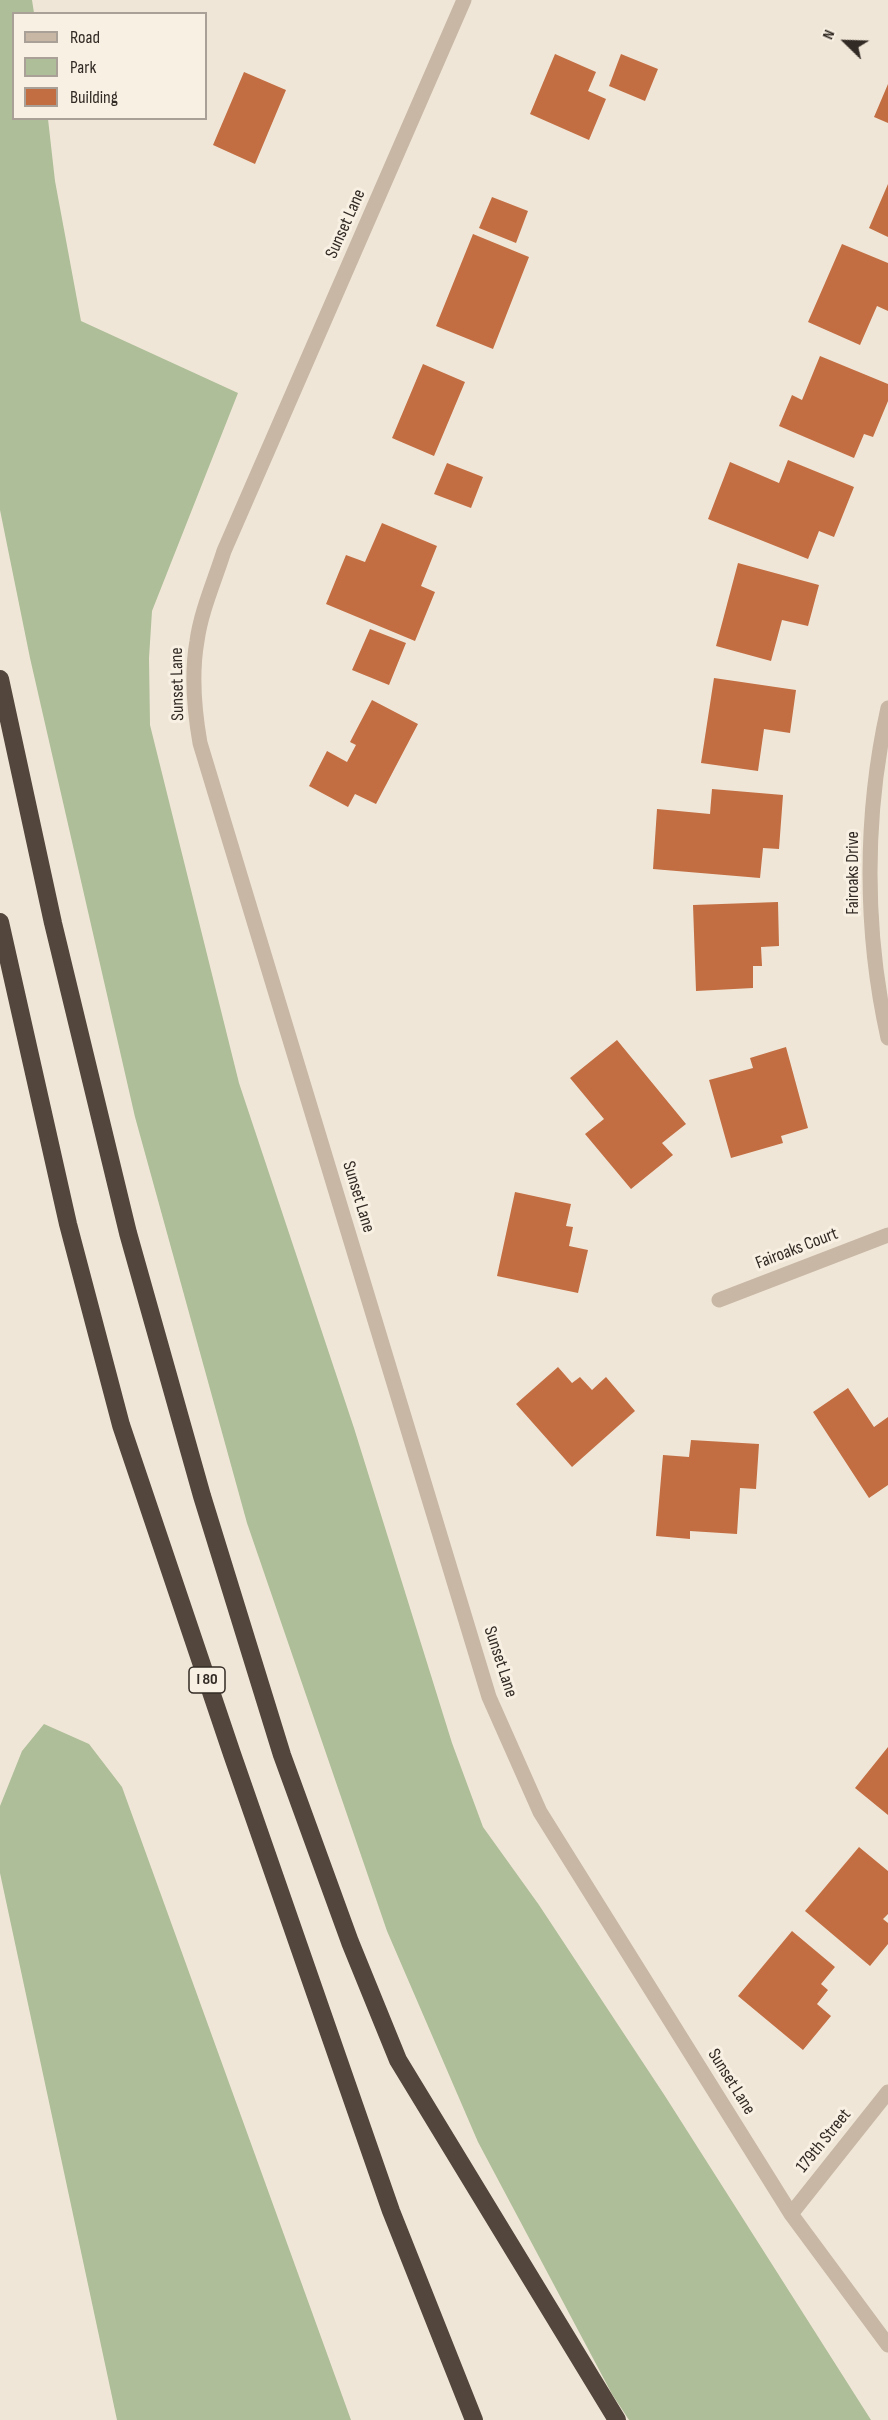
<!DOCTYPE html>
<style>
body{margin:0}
#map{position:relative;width:888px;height:2420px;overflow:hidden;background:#f0e6d7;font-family:"Sofia Sans Condensed",sans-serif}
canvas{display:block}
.legend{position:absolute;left:12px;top:12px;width:195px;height:108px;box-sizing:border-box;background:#f8f0e3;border:2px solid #a9a197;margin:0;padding:8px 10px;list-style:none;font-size:18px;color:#322b25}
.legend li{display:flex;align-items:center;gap:12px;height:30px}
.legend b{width:30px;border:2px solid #a9a197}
.north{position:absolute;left:816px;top:12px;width:60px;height:60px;-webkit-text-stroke:4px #f8f0e3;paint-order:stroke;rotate:293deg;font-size:16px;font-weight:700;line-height:24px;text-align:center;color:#322b25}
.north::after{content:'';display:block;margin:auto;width:21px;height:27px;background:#322b25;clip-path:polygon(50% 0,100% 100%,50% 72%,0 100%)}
</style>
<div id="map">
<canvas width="888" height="2420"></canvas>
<ul class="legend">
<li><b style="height:8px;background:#c7b7a4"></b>Road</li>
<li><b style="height:16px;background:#adbe98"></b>Park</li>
<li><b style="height:16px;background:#c26e42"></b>Building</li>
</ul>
<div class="north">N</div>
</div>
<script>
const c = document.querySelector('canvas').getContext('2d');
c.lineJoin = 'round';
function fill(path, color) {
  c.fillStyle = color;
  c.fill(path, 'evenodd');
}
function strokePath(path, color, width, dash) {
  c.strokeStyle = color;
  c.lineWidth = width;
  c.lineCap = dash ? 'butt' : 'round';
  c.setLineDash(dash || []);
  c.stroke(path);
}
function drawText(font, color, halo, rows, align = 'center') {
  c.font = font + ' "Sofia Sans Condensed",sans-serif';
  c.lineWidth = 6;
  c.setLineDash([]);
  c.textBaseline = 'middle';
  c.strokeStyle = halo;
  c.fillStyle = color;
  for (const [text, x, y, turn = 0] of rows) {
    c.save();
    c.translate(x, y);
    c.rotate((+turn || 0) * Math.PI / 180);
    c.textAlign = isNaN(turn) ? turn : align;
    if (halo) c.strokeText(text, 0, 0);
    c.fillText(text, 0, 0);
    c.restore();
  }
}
fill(new Path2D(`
 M 0,0 L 32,0 L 34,13 L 14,14 L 14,118 L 48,119 L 55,181 L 81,321 L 238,393 L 152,611 L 149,658 L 150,725 L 239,1083 L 354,1428 L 452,1743 L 483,1827 L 539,1905 L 665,2096 L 871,2420 L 629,2420 L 612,2394 L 478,2142 L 387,1931 L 247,1523 L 135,1117 L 30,658 L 0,510 Z
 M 44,1724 L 89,1744 L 122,1787 L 351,2420 L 117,2420 L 0,1873 L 0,1806 L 22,1751 Z`), '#adbe98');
fill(new Path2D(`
 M 555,54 L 596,72 L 588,91 L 606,99 L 589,140 L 530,114 Z
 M 621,54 L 658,69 L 645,101 L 609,86 Z
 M 244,72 L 286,90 L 255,164 L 213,145 Z
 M 888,84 L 888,123 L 874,117 Z
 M 888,184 L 888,237 L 869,228 Z
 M 492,197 L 528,211 L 516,243 L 479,228 Z
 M 473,234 L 529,257 L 493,349 L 436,326 Z
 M 842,244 L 888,263 L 888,311 L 877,306 L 860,345 L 808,322 Z
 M 820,356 L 888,384 L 888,401 L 873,437 L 864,434 L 854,458 L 779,426 L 792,395 L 802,400 Z
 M 423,364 L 465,382 L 434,456 L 392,438 Z
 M 788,460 L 854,487 L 834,537 L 819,531 L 808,559 L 708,519 L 730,462 L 779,483 Z
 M 447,463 L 483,477 L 471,508 L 434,494 Z
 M 382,523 L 437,546 L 421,586 L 435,592 L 415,641 L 326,604 L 346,555 L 365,562 Z
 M 738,563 L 819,585 L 808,626 L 782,620 L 771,661 L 716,646 Z
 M 370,629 L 406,643 L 389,685 L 352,670 Z
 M 714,678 L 796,690 L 790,733 L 764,729 L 758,771 L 701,763 Z
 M 372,700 L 418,724 L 376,804 L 355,794 L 348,807 L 309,786 L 327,751 L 347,762 L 356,745 L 350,742 Z
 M 712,789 L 783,795 L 779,849 L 763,848 L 760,878 L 653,869 L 657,809 L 710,814 Z
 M 778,902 L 779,946 L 761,947 L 762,966 L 753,966 L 753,988 L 696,991 L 693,905 Z
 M 617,1040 L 686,1124 L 662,1143 L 673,1155 L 631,1189 L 585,1134 L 604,1119 L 570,1078 Z
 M 786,1047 L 808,1128 L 781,1136 L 783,1143 L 731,1158 L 709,1080 L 753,1068 L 750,1058 Z
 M 515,1192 L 571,1204 L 566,1226 L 573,1227 L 569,1246 L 588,1250 L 578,1293 L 497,1276 Z
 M 558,1367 L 572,1383 L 580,1377 L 592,1390 L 606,1377 L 635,1411 L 572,1467 L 516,1404 Z
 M 848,1388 L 874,1427 L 888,1417 L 888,1485 L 869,1498 L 813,1412 Z
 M 691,1440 L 759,1444 L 756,1489 L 740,1488 L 737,1534 L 690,1531 L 690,1539 L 656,1536 L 663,1455 L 689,1457 Z
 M 888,1747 L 888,1815 L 855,1788 Z
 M 859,1847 L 888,1871 L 888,1914 L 883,1919 L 888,1923 L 888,1944 L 870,1966 L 805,1911 Z
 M 792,1931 L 835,1967 L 821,1984 L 828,1990 L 817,2004 L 831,2016 L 803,2050 L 738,1996 Z`), '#c26e42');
strokePath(new Path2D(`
 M 464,0 L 224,551 C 215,580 201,611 197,641 C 191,675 194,709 200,743 L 489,1697 L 540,1812 L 791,2214 L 888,2345
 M 888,708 C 864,815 864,931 888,1038
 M 719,1300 L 888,1235
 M 791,2214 L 888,2092`), '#c7b7a4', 15);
strokePath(new Path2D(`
 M 0,679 L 53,923 L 128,1233 L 202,1496 L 282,1755 L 350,1942 L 398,2060 L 617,2420
 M 0,922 L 68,1224 L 121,1425 L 232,1754 L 391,2211 L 474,2420`), '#53463c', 18);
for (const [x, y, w] of [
 [207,1680,36]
]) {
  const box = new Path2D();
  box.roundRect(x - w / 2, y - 13, w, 26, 4.5);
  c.fillStyle = '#f8f0e3';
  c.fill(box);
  strokePath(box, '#322b25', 1.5);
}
drawText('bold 16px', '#322b25', null, [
 ["I 80",207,1680]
]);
drawText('18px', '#322b25', '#f8f0e3', [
 ["Sunset Lane",346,224,-66],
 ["Sunset Lane",178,684,-91],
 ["Fairoaks Drive",853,873,-90],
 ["Sunset Lane",358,1197,73],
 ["Fairoaks Court",797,1249,-21],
 ["Sunset Lane",500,1662,72],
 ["Sunset Lane",731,2082,58],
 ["179th Street",824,2141,-51]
]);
</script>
